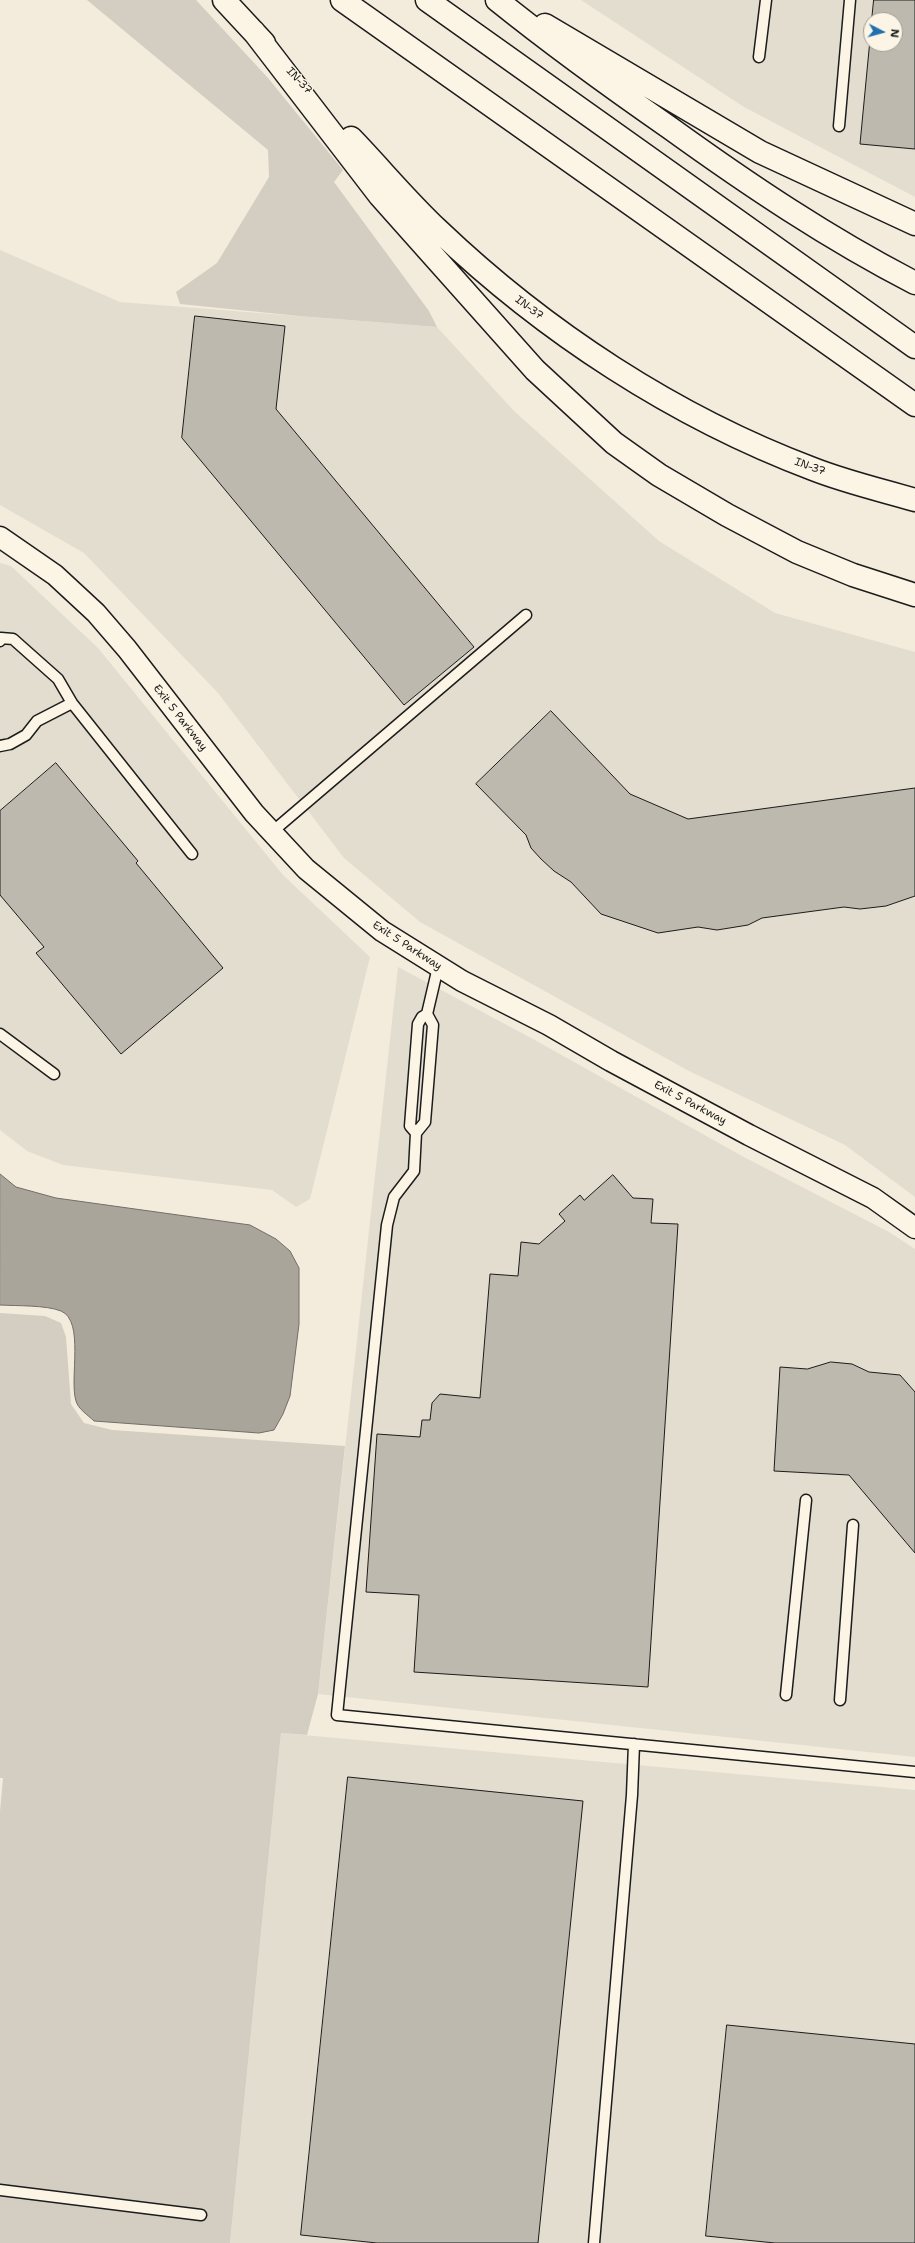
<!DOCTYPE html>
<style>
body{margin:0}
#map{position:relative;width:915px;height:2243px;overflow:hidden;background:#f3ecdd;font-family:"Shantell Sans",sans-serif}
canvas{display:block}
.north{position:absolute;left:863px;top:12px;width:40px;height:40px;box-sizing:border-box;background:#fcf5e5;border:1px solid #a29e95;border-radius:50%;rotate:96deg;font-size:11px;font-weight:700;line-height:16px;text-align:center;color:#1c1c1c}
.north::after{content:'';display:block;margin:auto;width:14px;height:18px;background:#1f6fb2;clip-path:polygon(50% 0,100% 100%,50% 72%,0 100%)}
</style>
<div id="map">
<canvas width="915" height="2243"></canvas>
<div class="north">N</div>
</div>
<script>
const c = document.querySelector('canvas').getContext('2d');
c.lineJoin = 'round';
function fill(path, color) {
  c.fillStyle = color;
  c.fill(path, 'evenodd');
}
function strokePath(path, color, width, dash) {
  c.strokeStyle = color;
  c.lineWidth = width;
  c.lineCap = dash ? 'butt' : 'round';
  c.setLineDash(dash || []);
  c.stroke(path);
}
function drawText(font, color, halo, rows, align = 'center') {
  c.font = font + ' "Shantell Sans",sans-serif';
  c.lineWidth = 3;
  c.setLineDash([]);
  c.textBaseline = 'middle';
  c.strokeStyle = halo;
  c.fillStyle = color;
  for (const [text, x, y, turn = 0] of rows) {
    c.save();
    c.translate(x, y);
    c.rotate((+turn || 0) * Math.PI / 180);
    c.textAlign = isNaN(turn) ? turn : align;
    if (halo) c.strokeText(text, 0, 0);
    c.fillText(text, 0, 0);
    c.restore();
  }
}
fill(new Path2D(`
 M 581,0 L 915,0 L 915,197 L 744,107 ZM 871,20 L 895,20 L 895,44 L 871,44 Z
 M 0,250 L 120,302 L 437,327 L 514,411 L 659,541 L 775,613 L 915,652 L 915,1197 L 845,1145 L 689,1071 L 420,922 L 344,858 L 218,693 L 84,553 L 0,505 Z
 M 0,563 L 11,566 L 98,648 L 283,875 L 370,957 L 310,1199 L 296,1207 L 272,1190 L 63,1165 L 27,1151 L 0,1130 Z
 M 398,967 L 533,1039 L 742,1156 L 889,1232 L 915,1249 L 915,1757 L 318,1694 Z
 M 281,1733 L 915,1790 L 915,2243 L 230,2243 Z`), '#e3ddcf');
fill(new Path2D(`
 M 87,0 L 196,0 L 268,78 L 343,170 L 334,182 L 429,311 L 437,327 L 299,316 L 180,304 L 176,292 L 217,263 L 269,177 L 268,150 Z
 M 0,1313 L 45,1316 L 61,1323 L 66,1337 L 71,1404 L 84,1423 L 112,1430 L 345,1446 L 318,1694 L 307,1735 L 281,1733 L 230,2243 L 0,2243 L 0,1811 L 3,1778 L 0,1778 Z`), '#d3cec1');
const water = new Path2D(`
 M 0,1174 L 16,1187 L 56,1198 L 250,1225 L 276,1239 L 290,1251 L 299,1268 L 299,1324 L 290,1396 L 283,1414 L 274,1430 L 259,1433 L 94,1421 C 88,1415 78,1409 76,1401 C 69,1379 85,1321 61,1311 C 46,1305 17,1306 0,1305 Z`);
fill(water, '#aaa59b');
strokePath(water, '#716e68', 1);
const building = new Path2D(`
 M 874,0 L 915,0 L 915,149 L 860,144 L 871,29 L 871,44 L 895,44 L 895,20 L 872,20 Z
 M 195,316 L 285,326 L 276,409 L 474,647 L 404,705 L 182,438 Z
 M 551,711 L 630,794 L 688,819 L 915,788 L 915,896 L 886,906 L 860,909 L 844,907 L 762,918 L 748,925 L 717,930 L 698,927 L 658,933 L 601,914 L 571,882 L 554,871 L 541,859 L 531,848 L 526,835 L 476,784 Z
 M 56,763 L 138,861 L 136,863 L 223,968 L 121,1054 L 36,953 L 44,947 L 0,895 L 0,811 Z
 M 613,1175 L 633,1198 L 653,1199 L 651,1223 L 678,1224 L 648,1687 L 414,1672 L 419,1595 L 366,1592 L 377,1434 L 420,1437 L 422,1420 L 430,1420 L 432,1403 L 440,1394 L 480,1398 L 490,1274 L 518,1276 L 521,1242 L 539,1244 L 565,1221 L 559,1214 L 580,1195 L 584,1200 Z
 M 831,1362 L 852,1364 L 869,1372 L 900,1375 L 915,1392 L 915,1553 L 849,1475 L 774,1471 L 780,1367 L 807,1369 Z
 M 348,1777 L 583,1801 L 538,2243 L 377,2243 L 301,2235 Z
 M 727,2025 L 915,2044 L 915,2243 L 775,2243 L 706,2236 Z`);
fill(building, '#beb9ae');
strokePath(building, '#1c1c1c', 1);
const service = new Path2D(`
 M 759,57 L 766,0
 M 839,126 L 850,0
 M 0,641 L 1,638 L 13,639 L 58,679 L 72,703
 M 0,746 L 10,744 L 26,735 L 37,721 L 72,703 L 192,854
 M 272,832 L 526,615
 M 427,1014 L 438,967
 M 0,1034 L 54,1074
 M 416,1133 L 410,1126 L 418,1024 L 422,1017 L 427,1014 L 433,1025 L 425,1122 L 416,1133 L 414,1171 L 394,1197 L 387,1225 L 337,1715 L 915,1772
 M 786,1695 L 806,1500
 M 840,1700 L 853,1525
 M 0,2190 L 201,2215
 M 594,2243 L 632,1795 L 634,1744`);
const minor = new Path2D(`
 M 0,537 L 55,575 L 96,613 L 127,649 L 254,813 L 306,869 L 382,931 L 462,981 L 549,1025 L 611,1061 L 749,1135 L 873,1198 L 915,1228`);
const motorway = new Path2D(`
 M 224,0 L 264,43
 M 342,0 L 915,405
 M 427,0 L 915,347
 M 497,0 C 553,45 611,87 670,128 C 749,185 828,238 915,283
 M 545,25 L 760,152 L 915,224
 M 254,32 L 380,196 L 535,370 L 614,443 L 659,475 L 727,515 L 797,552 L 853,575 L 915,595
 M 351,138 C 380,168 407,201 438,230 C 545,332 675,417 813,469 C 846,482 881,490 915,500`);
strokePath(service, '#1c1c1c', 13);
strokePath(minor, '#1c1c1c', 23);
strokePath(motorway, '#1c1c1c', 25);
strokePath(service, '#fcf5e5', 10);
strokePath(minor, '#fcf5e5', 20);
strokePath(motorway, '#fcf5e5', 22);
drawText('11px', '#1c1c1c', '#fcf5e5', [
 ["IN-37",299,81,47],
 ["IN-37",529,308,37],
 ["IN-37",810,467,20],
 ["Exit 5 Parkway",180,718,52],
 ["Exit 5 Parkway",407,946,33],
 ["Exit 5 Parkway",690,1103,28]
]);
</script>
